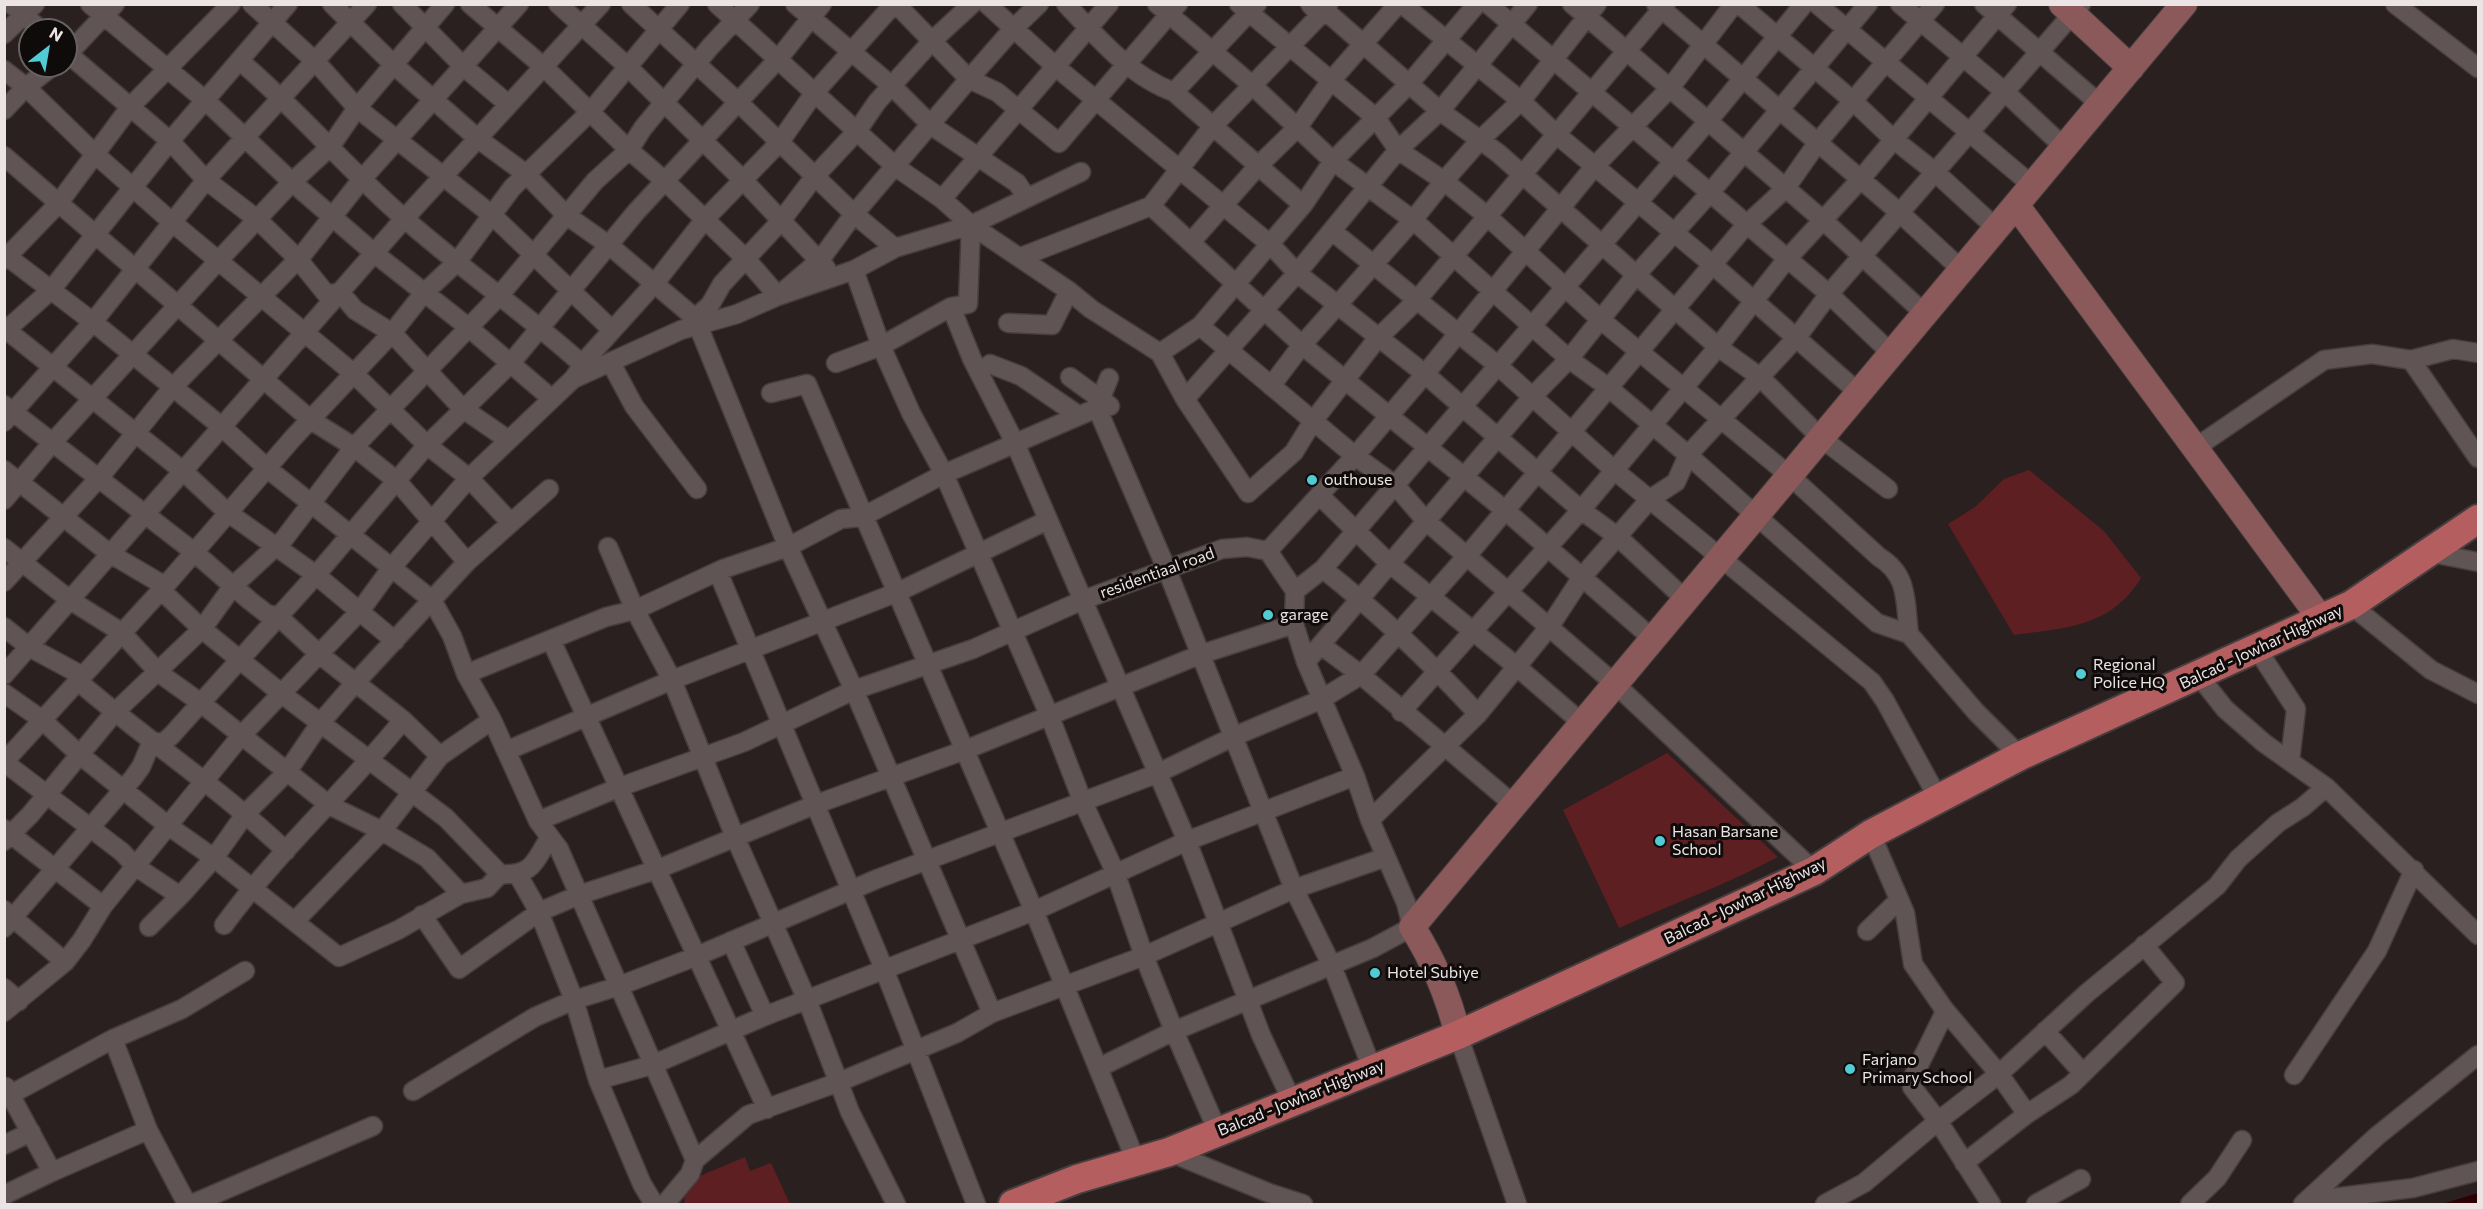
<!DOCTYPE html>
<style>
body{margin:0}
#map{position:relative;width:2483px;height:1209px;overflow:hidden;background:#2a201f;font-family:Commissioner,sans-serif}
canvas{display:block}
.frame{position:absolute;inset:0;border:6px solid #ece4e4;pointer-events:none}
.north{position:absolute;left:18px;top:18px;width:60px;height:60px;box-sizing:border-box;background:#0f0b0a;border:2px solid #676261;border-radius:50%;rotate:31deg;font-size:16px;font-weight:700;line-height:24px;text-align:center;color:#ece4e4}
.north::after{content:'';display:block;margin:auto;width:21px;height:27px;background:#51ccd4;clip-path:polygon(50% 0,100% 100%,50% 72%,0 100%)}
</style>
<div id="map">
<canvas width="2483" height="1209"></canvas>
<div class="frame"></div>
<div class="north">N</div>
</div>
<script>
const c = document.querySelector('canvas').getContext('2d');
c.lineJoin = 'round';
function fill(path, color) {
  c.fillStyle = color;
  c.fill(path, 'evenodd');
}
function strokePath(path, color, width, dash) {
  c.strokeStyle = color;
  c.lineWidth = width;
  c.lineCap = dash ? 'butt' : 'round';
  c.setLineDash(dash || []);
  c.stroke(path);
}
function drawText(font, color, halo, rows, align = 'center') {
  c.font = font + ' Commissioner,sans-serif';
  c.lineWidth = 6;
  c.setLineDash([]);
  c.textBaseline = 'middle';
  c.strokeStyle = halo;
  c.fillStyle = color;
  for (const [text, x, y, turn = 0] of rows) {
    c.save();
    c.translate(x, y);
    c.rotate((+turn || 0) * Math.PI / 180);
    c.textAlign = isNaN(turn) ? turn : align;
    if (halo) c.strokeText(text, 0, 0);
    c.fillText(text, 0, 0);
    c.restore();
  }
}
fill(new Path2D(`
 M 2029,470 L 2104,531 L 2141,578 C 2111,627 2066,628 2014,635 L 1948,524 L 1975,507 L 2004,479 Z
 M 1667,753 L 1778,857 C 1726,885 1672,904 1619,928 L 1563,810 Z
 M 745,1157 L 750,1171 L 771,1163 L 790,1204 L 685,1204 L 684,1196 L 690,1180 Z`), '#5d1f21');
fill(new Path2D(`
 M 2478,1193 L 2478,1204 L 2442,1204 Z`), '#2d0004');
const street = new Path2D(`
 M 11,4 L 41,30
 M 90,4 L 206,101 L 292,182 L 374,253 L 468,327 L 552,399
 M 252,4 L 316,62 L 357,108 L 492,215 L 611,329
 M 332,4 L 394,65 L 477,138 L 526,174 L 566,215 L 610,246 L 695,318 L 788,547 L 854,690 L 992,1013
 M 402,4 L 464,67 L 508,104
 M 470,4 L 545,68 L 629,150 L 666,182 L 745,258 L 778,296 L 820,260 L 854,214 L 969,79 L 1013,29 L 1039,4
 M 558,4 L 627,66 L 743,180 L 826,268
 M 631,4 L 738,102 L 854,214 L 895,248
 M 717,4 L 896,167 L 942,199 L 971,225 L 1069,291 L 1091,309 L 1160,353 L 1185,399 L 1248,493 L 1294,452 L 1313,421 L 1377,339 L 1416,301 L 1666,4
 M 795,4 L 893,87 L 932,126 L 1017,183 L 1027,198
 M 896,4 L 969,79 L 997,92 L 1059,143 L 1178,4
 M 987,4 L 1056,67 L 1271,245 L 1297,273 L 1425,374 L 1581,510 L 1618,537 L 1686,600
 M 1066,4 C 1097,37 1131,77 1174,92 L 1303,205
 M 1157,4 L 1253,86 L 1333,161 L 1413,220 L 1569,359 L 1609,388 L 1688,455 L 1877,623 L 1909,634 L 1976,712 L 2020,756
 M 1239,4 L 1376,118 L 1398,150 L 1444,181 L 1487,216 L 1601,320 L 1790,476 L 1879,557 C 1909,575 1905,602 1909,634
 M 1310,4 L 1320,16 L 1329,14 L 1440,111 L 1498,153 L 1718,347 L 1760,377 L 1821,438 L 1888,489
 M 1402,4 L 1521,101 L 1556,134 L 1713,265 L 1859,393
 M 1488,4 L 1829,294 L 1892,354
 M 1572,4 L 1824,221 L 1925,314
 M 1656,4 L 1900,213 L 1962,270
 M 1739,4 L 1852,100 L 1892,138 L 1935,172 L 1996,228
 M 1817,4 L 2033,186
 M 1900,4 L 2005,92 L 2065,148
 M 1984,4 L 2101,105
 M 2395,4 L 2478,68
 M 4,34 L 35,4
 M 66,52 L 170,141 L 206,180 L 258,220 L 297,258 L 327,295 L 340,292 L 355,310 L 392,333 L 462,408 L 507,439
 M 66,56 L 115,4
 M 240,61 C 298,110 347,169 405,219 C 462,269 525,313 582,364
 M 4,70 L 26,87 L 96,155 L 173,223 L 353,373 L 427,445 L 469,478 L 511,523
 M 1174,92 L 1257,4
 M 4,110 L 26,87 L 53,66
 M 4,156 L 311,420 L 354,447 L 397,481 L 467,562
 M 942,199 L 1109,4
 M 1151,206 L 1302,345 L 1506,511 L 1653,639
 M 1332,231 L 1496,364 L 1614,470 L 1872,682 L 1885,701 L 1938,798
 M 1191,242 L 1258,166 L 1298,127 L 1330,82 L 1398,4
 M 4,254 L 93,322 L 222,427 L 268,469 L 432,600 L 452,636 L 466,674 L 492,720 L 538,821 L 559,849 L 695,1160 L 690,1174 L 665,1204
 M 1021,257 L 1151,206 L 1212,127 L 1328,7
 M 4,260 L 58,204 L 130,107 L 231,4
 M 854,270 L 881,346 L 911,413 L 944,474 L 1050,717 L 1082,800 L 1115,872 L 1144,956 L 1174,1031 L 1218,1132
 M 951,307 L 972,359 L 1015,443 L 1187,841 L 1261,1035 L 1292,1101
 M 695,318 L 710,305 L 722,284 L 781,221 L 815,176 L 857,131 L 877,102 L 932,41 L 972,4
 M 1008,323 L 1052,325 L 1069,291
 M 1200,326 L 1355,456 L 1395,485 L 1426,521 L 1615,684 L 1814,871
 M 4,328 L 183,471 L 227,512 L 316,575 L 395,641
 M 4,332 L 51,290 L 170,141 L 288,4
 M 1160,353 L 1200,326 L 1303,205 L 1333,161 L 1408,85 L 1477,4
 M 2411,360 L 2453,349 L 2478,353
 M 611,363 L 634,406 L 697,489
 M 836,363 L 881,346 L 951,307 L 968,304 L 971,225
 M 990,364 L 1021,376 L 1078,415
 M 1070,377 L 1110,406
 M 1109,378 L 1097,408 L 1167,570 L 1294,889 L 1332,966 L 1372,1068
 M 573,379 L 681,330 L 737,314 L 778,296 L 854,270 L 895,248 L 971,225 L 1081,172
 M 1271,386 L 1302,345 L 1413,220 L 1444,181 L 1481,139 L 1521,101 L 1597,4
 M 771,393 L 807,384 L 1034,911 L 1136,1161
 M 1185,399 L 1297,273 L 1398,150 L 1440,111 L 1528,4
 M 4,405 L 194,552 L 249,600 L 267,614 L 278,616 L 319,654 L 403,720 L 440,756
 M 4,422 L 93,322 L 206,180 L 367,4
 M 2195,448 L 2324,360 L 2372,354 L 2411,360 L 2478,458
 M 4,470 L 109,553 L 165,586 L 165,594 L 202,629 L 282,694 L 446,818 L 500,874
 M 1319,495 L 1389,563 L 1516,666 L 1582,723
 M 4,500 L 52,443 L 218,261 L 292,182 L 330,147 L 357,108 L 445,4
 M 608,547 L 635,610 L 672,680 L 735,837 L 807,1000 L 850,1112 L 896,1204
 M 4,548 L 70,600 L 121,632 L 159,673 L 201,703 L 329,805 L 382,831 L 427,858 L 461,894
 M 1268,551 L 1355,456 L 1425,374 L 1594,167 L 1670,88 L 1734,4
 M 2432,553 L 2478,562
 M 1323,569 C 1379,613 1430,662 1478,714
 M 718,572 L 884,969 L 976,1204
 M 4,582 L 99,478 L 172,388 L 303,254 L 362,179 L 519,4
 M 1295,591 L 1323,569 L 1709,120 L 1804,4
 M 2351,605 L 2431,670 L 2478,694
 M 4,627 L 29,647 L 81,675 L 79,682 C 146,740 221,789 286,851
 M 551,640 L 767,1109
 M 1321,645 L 1361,675 L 1513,804
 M 2257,649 L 2296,709 L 2290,761
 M 1306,662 L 1532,397 L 1569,359 L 1636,275 L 1709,194 L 1868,4
 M 466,674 L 606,617 L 635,610 L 723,569 L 788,547 L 841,519 L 862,517 L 944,474 L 1097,408
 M 4,675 L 404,219 L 601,4
 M 2199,676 L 2225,709 L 2264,743 L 2326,787 L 2478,935
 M 4,693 L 41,719 L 79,754 L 167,825 L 214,858 L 339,957 L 398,930 L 461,894 L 487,888 L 500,874 C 533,876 534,862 550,837
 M 1401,712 L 1581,510 L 1718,347 L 1786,260 L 1860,180 L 2007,4
 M 506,751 L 672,680 L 898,592 L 1048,520
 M 4,762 L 165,586 L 293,438 L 392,333 L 423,294 L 457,262 L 512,188 L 591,111 L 680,4
 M 4,762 L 122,852 L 135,866 L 180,896
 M 1370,820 L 1478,714 L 1550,626 L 1582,577 L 1650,499 L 1676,482 L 1688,455 L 1797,337 L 1829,294 L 2081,4
 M 538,821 L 620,787 L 744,742 L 854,690 L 973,649 L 1083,600 L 1222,549 L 1247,547 L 1268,551
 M 4,829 L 103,906
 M 1871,834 L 1905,913 L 1913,964 L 1944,1009 L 1943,1016 L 1914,1075 L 1912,1087 L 1938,1121 L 1991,1204
 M 4,841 L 30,815 L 114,713 L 202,629 L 233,586 L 284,539 L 354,447 L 499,296 L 595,181 L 629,150 L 643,128 L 710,47 L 750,4
 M 518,875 L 539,912 L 574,1000 L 598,1080 L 642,1184 L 654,1204
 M 4,910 L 65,962
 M 422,915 L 459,969 L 539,912 L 579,895 L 658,869 L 814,805 L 965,750 L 1199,655 L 1294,624
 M 295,921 L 382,831 L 440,756 L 492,720
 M 224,925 C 277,852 346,791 403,720
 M 149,927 L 182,894 L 214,858 L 246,813 L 287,772 L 321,722 L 355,683 L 467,562 L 549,489
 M 4,928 L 133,778 L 141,767 L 152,741 L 163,743 L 171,736 L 316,575 L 427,445 L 510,364 L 636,212 L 779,58 L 822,4
 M 1867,931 L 1899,900
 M 731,941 L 765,1016
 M 4,988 L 19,1001
 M 1944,1009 L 1999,1074 L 2027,1114
 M 4,1012 L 65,962 L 82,940 L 103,906 L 240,737 L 360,611 L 392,567 L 469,478 L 573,379 L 590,355 L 655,283 L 705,219 L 779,143 L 815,92 L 894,4
 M 2045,1031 L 2082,1072
 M 1458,1035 L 1517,1204
 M 113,1039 L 148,1130
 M 1098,1068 L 1174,1031 L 1373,948 L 1412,927 L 1406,903 L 1370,820 L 1355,776 L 1306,662 L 1294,624 L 1295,591 L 1268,551
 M 2294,1075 L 2377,951 L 2414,870
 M 598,1080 L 652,1065 L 765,1016 L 1034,911 L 1187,841 L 1355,776
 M 6,1087 L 52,1172
 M 413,1091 L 535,1017 L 574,1000 L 619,986 L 697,956 L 877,879 L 1156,774 L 1235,736 L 1320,700 L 1361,675 L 1466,557 L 1746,225 L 1785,189 L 1818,142 L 1935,4
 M 4,1098 L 113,1039 L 182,1009 L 245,971
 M 4,1145 L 31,1132
 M 1169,1152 L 1269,1193 L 1303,1204
 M 695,1160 L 748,1115 L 839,1082 L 957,1033 L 992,1013 L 1144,956 L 1294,889 L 1386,857
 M 1964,1163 L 2027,1114 L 2071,1085 L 2175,983 L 2144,945
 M 4,1195 L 52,1172 L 148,1130 L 187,1204
 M 2308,1201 L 2413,1188 L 2478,1171
 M 192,1204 L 373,1126
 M 1825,1204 L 1864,1183 L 1938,1121 L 1999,1074 L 2087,993 L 2217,886 L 2238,859 L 2278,823 L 2303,807 L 2326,787
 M 2036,1204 L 2081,1179
 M 2190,1204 L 2217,1178 L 2242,1140
 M 2303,1204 L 2377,1136 L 2478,1055`);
const secondary = new Path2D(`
 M 2062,4 L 2131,68
 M 2016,205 L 2321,619
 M 1458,1035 C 1448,995 1434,961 1412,927 L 2184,4`);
const primary = new Path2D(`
 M 1013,1204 L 1077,1179 L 1169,1152 L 1458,1035 L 1814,871 L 1871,834 L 2020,756 L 2351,605 L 2478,519`);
strokePath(street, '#463e3e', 21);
strokePath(secondary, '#463e3e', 28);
strokePath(primary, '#463e3e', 32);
strokePath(street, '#615454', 18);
strokePath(secondary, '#8b595a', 26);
strokePath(primary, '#b45e5f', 28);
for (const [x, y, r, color] of [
 [1312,480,6,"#51ccd4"],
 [1268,615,6,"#51ccd4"],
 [2081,674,6,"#51ccd4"],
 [1660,841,6,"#51ccd4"],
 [1375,973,6,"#51ccd4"],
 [1850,1069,6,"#51ccd4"]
]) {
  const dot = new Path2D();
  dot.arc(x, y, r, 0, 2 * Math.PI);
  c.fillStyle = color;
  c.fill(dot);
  strokePath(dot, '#0f0b0a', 2);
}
drawText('16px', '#ece4e4', '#0f0b0a', [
 ["outhouse",1324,480],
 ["garage",1280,615],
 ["Regional",2093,665],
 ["Police HQ",2093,683],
 ["Hasan Barsane",1672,832],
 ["School",1672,850],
 ["Hotel Subiye",1387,973],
 ["Farjano",1862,1060],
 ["Primary School",1862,1078]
], 'left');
drawText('16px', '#ece4e4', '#0f0b0a', [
 ["residentiaal road",1157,573,-20],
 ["Balcad - Jowhar Highway",2261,647,-25],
 ["Balcad - Jowhar Highway",1745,901,-26],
 ["Balcad - Jowhar Highway",1301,1098,-22]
]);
</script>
